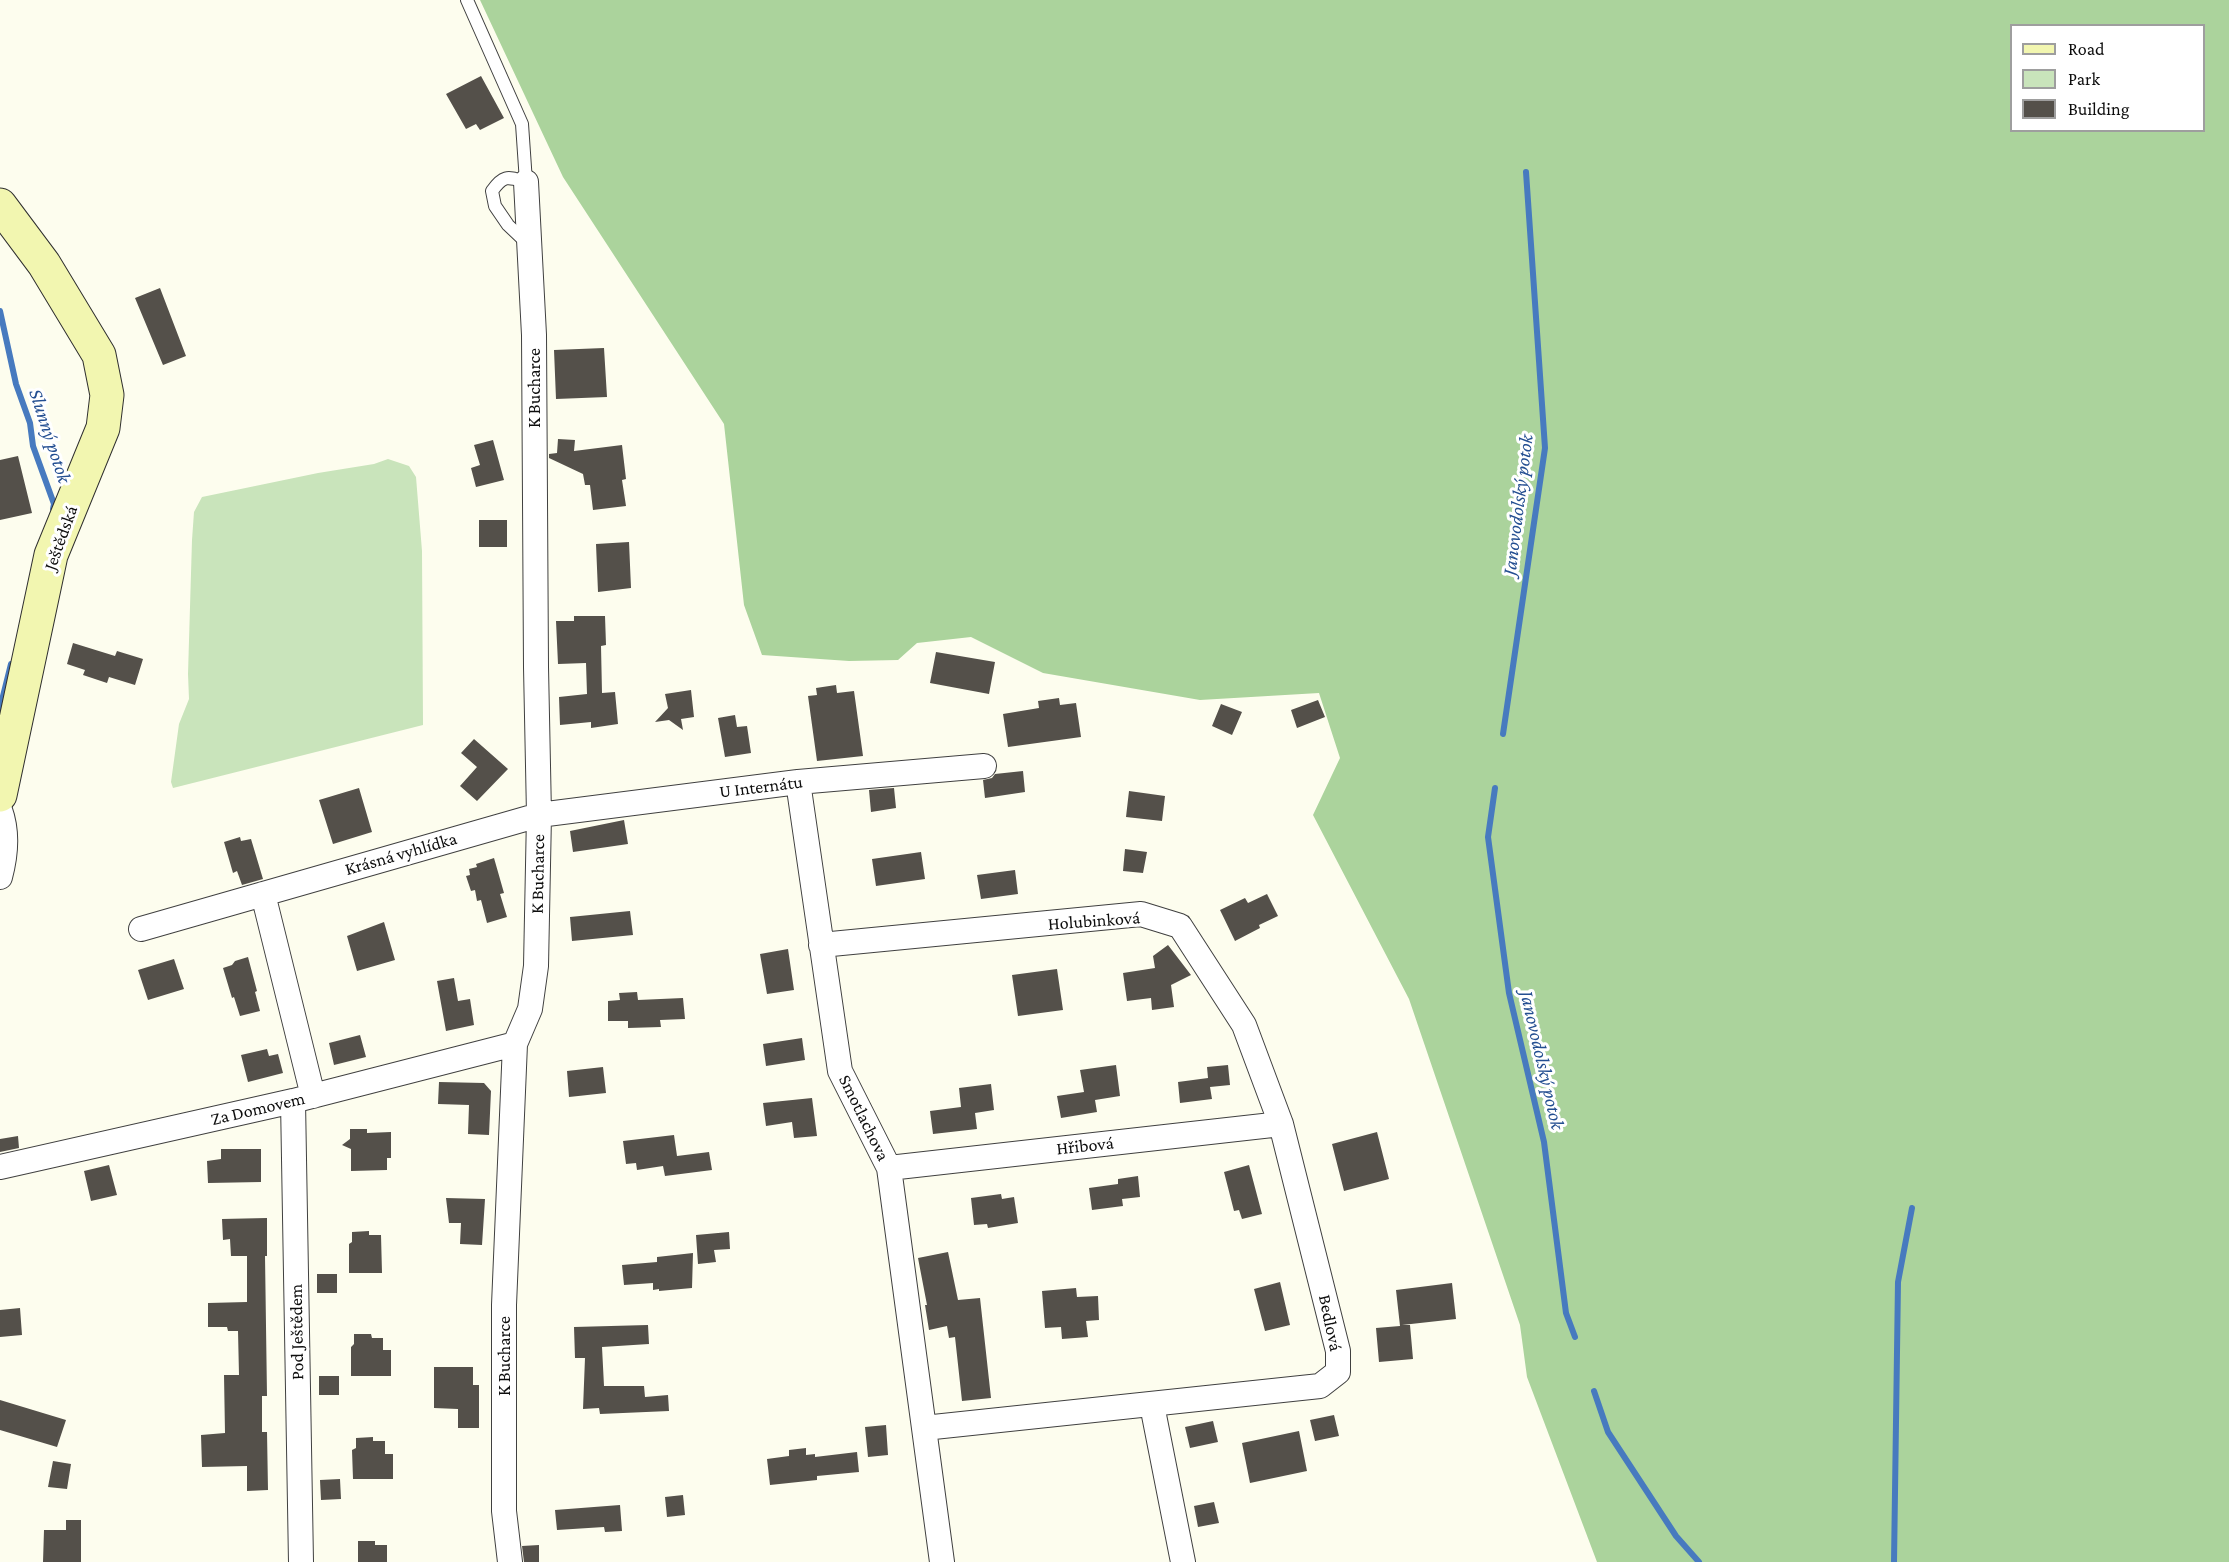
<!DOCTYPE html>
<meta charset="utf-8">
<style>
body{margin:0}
#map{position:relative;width:2229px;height:1562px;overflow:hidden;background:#fdfdee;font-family:"Crimson Pro",serif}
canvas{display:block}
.legend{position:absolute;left:2010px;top:24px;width:195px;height:108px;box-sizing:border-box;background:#fff;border:2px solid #9e9e9e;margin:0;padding:8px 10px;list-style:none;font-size:18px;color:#0d0d0d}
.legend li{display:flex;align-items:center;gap:12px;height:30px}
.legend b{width:30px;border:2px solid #9e9e9e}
</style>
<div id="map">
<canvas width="2229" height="1562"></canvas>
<ul class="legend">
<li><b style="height:8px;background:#f2f6b0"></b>Road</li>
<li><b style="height:16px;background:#c9e4bb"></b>Park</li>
<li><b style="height:16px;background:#54504a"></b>Building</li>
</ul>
</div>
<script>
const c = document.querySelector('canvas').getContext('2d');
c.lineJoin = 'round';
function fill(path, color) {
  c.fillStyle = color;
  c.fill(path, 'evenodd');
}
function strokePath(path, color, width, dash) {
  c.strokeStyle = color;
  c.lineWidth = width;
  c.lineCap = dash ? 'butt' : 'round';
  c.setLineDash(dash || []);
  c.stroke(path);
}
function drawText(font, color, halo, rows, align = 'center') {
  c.font = font + ' "Crimson Pro",serif';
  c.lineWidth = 6;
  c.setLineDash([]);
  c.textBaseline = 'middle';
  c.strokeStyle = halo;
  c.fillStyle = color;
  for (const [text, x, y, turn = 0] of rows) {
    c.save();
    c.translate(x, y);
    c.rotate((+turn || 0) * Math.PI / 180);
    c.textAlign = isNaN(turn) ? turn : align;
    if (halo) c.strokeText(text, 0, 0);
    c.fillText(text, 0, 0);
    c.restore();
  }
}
fill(new Path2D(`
 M 388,459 L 409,466 L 416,477 L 422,551 L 423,725 L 173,788 L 171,782 L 179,724 L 189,699 L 188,674 L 192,540 L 194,512 L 202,497 L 318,473 L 374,464 Z`), '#c9e4bb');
fill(new Path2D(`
 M 480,0 L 2229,0 L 2229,1562 L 1597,1562 L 1527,1377 L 1520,1325 L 1409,999 L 1313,815 L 1340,758 L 1319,693 L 1200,700 L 1043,673 L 971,637 L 917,643 L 898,660 L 849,661 L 762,655 L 744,605 L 724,424 L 563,177 ZM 2012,26 L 2204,26 L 2204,130 L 2012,130 Z`), '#abd39c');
strokePath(new Path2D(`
 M 0,311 L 16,384 L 30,423 L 33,446 L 54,504 L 53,509
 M 0,708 L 11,664
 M 1503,734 L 1545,448 L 1526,172
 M 1495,788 L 1488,837 L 1509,993 L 1544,1142 L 1566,1313 L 1575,1337
 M 1594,1391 L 1608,1432 L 1676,1536 L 1699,1562
 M 1894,1562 L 1898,1282 L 1912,1208`), '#477abf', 6);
fill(new Path2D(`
 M 481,76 L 504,118 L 480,130 L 476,124 L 466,129 L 446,94 Z
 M 160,288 L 186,356 L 163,365 L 135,298 Z
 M 604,348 L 607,397 L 556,399 L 554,350 Z
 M 558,439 L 575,440 L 574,451 L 622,445 L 626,479 L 622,480 L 626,506 L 593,510 L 590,485 L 585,485 L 583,474 L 549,458 L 549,454 L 557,453 Z
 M 493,440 L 504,480 L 476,487 L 471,468 L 480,465 L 474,445 Z
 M 18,456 L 32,513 L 0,520 L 0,460 Z
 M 479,520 L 507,520 L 507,547 L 479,547 Z
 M 629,542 L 631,588 L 598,592 L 596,544 Z
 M 574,616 L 605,616 L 606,645 L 601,646 L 602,693 L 615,692 L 618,724 L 591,728 L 591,722 L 560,725 L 559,697 L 587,694 L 586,663 L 558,664 L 556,621 L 574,621 Z
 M 73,643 L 115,656 L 117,651 L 143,659 L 135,685 L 109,677 L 107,683 L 83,675 L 85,670 L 67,664 Z
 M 936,652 L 995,662 L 989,694 L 930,683 Z
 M 836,685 L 837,693 L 854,691 L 863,756 L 817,761 L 808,696 L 817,695 L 816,688 Z
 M 691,690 L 694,717 L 681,719 L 683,730 L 669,720 L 655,722 L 668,708 L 665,694 Z
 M 1059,698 L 1060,705 L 1076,703 L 1081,737 L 1008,747 L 1003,714 L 1039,708 L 1038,701 Z
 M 1318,700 L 1325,717 L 1297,728 L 1291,710 Z
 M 1221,704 L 1242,712 L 1232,735 L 1212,726 Z
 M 735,715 L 737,727 L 747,726 L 751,753 L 725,757 L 718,718 Z
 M 474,739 L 508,769 L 477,801 L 460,786 L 477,767 L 461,753 Z
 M 1023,771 L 1025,792 L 985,798 L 983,780 L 992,778 L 995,774 Z
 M 359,788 L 372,832 L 333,844 L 319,800 Z
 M 894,788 L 896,808 L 871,812 L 869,790 Z
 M 1129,791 L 1165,796 L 1162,821 L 1126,817 Z
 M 624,820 L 628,844 L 573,852 L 570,831 Z
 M 240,837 L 241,841 L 251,839 L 263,879 L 242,885 L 237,871 L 233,873 L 224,842 Z
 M 1125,849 L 1147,852 L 1143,873 L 1123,871 Z
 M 921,852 L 925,879 L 876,886 L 872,859 Z
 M 494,858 L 504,893 L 500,894 L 507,917 L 487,923 L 481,900 L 477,901 L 475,890 L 471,891 L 466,876 L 470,875 L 469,869 L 477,867 L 476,864 Z
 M 1015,870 L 1018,894 L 981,899 L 977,875 Z
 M 1267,894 L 1278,916 L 1259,925 L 1260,928 L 1235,941 L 1220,910 L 1245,898 L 1248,903 Z
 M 630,911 L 633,935 L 572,941 L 570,917 Z
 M 384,922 L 395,960 L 357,971 L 347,936 Z
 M 1168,945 L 1191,975 L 1171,985 L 1174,1007 L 1152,1010 L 1151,998 L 1127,1001 L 1123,973 L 1155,968 L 1153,956 Z
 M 788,949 L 794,990 L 767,994 L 760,954 Z
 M 248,957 L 257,991 L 255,992 L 260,1011 L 240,1016 L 234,997 L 232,998 L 223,968 L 232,965 L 235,961 Z
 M 174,959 L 184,989 L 148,1000 L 138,970 Z
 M 1057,969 L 1063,1010 L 1018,1016 L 1012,975 Z
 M 454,978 L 458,1001 L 470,999 L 474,1025 L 446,1031 L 437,981 Z
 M 637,992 L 638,1000 L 683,998 L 685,1019 L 660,1020 L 661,1027 L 628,1028 L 628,1021 L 608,1021 L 608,1001 L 620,1000 L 619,993 Z
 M 360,1035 L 366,1057 L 334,1065 L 329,1043 Z
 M 802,1038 L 805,1060 L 766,1066 L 763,1044 Z
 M 267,1049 L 269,1056 L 278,1054 L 283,1073 L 248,1082 L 241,1055 Z
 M 1116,1065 L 1120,1096 L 1095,1100 L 1097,1112 L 1061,1118 L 1057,1096 L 1084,1092 L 1080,1070 Z
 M 1228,1065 L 1230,1085 L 1210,1087 L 1212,1099 L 1180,1103 L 1178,1082 L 1208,1078 L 1207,1067 Z
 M 603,1067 L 606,1093 L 569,1097 L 567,1071 Z
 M 439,1082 L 484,1083 L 491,1091 L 489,1135 L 468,1134 L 469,1105 L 438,1104 Z
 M 991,1084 L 994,1110 L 975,1113 L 977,1129 L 933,1134 L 930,1111 L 961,1107 L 959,1088 Z
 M 812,1098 L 817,1136 L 794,1138 L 792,1122 L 766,1126 L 763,1103 Z
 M 350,1129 L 367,1129 L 367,1133 L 391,1132 L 391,1158 L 387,1158 L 387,1170 L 351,1171 L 351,1149 L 342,1145 L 350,1139 Z
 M 1377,1132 L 1389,1179 L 1344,1191 L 1332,1144 Z
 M 674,1135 L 677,1156 L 709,1152 L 712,1170 L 665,1176 L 663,1166 L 637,1170 L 636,1163 L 626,1164 L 623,1141 Z
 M 18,1136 L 19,1148 L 0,1152 L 0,1139 Z
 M 221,1149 L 261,1149 L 261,1182 L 208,1183 L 207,1161 L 221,1159 Z
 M 109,1165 L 117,1195 L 91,1201 L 84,1171 Z
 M 1249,1165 L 1262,1214 L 1242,1219 L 1239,1210 L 1234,1211 L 1224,1172 Z
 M 1138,1176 L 1140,1197 L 1122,1199 L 1123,1206 L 1092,1210 L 1089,1188 L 1118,1184 L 1118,1179 Z
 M 1001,1194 L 1002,1199 L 1014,1197 L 1018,1223 L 988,1228 L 987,1224 L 974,1225 L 971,1198 Z
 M 446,1198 L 485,1199 L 482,1245 L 460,1244 L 461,1223 L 449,1223 Z
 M 267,1218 L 267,1256 L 265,1256 L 267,1396 L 262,1396 L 262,1432 L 267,1432 L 268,1490 L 247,1491 L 247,1466 L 202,1467 L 201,1435 L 225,1433 L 224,1375 L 239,1375 L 238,1331 L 228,1331 L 227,1327 L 208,1327 L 208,1303 L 247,1302 L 247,1256 L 231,1256 L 230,1239 L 223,1240 L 222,1219 Z
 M 369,1231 L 369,1235 L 381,1235 L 382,1273 L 349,1273 L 349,1244 L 352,1242 L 352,1232 Z
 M 729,1232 L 730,1249 L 714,1250 L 716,1262 L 698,1264 L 696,1235 Z
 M 948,1252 L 958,1300 L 980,1298 L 991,1398 L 962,1401 L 955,1337 L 949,1338 L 947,1326 L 929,1330 L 925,1305 L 927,1305 L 918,1258 Z
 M 693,1253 L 692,1288 L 659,1291 L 659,1289 L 653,1290 L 653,1283 L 624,1285 L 622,1265 L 657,1262 L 657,1257 Z
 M 317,1274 L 337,1274 L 337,1293 L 317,1293 Z
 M 1280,1282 L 1290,1325 L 1265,1331 L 1254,1289 Z
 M 1452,1283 L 1456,1319 L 1402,1325 L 1410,1325 L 1413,1359 L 1379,1362 L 1376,1328 L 1400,1326 L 1396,1290 Z
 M 1076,1288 L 1077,1297 L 1098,1296 L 1099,1320 L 1086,1321 L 1088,1337 L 1062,1339 L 1061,1327 L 1045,1328 L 1042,1291 Z
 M 20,1308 L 22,1335 L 0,1337 L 0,1310 Z
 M 648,1325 L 649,1344 L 602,1347 L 604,1386 L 644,1386 L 645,1397 L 668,1395 L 669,1411 L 600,1414 L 599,1408 L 583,1409 L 585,1358 L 575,1358 L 574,1327 Z
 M 354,1334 L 371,1334 L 372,1338 L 383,1338 L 383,1350 L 391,1350 L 391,1376 L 351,1376 L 351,1347 L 354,1344 Z
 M 434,1367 L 473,1367 L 473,1385 L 479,1385 L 479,1428 L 458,1428 L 458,1409 L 434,1408 Z
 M 319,1376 L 339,1376 L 339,1395 L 319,1395 Z
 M 0,1400 L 66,1420 L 57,1447 L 0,1430 Z
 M 1334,1415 L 1339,1436 L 1315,1441 L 1310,1420 Z
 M 1213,1421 L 1218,1442 L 1190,1448 L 1185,1427 Z
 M 886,1425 L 888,1455 L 868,1457 L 865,1427 Z
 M 1299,1431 L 1307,1471 L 1250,1483 L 1242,1443 Z
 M 373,1437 L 373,1441 L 385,1441 L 385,1454 L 393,1454 L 393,1479 L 353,1479 L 352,1450 L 356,1448 L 356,1438 Z
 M 806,1448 L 806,1455 L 815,1454 L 815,1457 L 857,1452 L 859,1472 L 817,1476 L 817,1480 L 770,1485 L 767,1459 L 789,1456 L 789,1450 Z
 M 53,1461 L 71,1464 L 67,1489 L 48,1487 Z
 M 340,1479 L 341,1499 L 321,1500 L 320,1480 Z
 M 683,1495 L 685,1515 L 667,1517 L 665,1497 Z
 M 1214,1502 L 1219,1523 L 1198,1527 L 1194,1506 Z
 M 620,1505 L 622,1531 L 605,1532 L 604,1527 L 557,1530 L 555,1510 Z
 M 66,1520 L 81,1520 L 81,1562 L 43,1562 L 44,1530 L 66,1530 Z
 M 358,1541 L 375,1541 L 375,1545 L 387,1545 L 387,1562 L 358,1562 Z
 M 539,1545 L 539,1562 L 524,1562 L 522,1546 Z`), '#54504a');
const lane = new Path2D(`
 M 467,0 L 522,124 L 526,182 C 508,177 504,174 492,191 L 495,206 L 508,225 L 528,244`);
const street = new Path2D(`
 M 798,782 L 840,1071 L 889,1168 L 942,1562
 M 0,810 C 8,832 6,855 0,877
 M 263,894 L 313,1096
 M 141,929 L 539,815 L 798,782 L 984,766
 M 821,945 L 1141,914 L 1180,926 L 1244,1025 L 1281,1124 L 1338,1351 L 1338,1372 L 1320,1386 L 924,1428
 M 293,1101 L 301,1562
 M 0,1167 L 293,1101 L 515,1044
 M 889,1168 L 1281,1124
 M 1152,1405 L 1183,1562
 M 510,1562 L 504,1511 L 504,1305 L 515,1044 L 530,1009 L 536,966 L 539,815 L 536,667 L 534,335 L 526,182`);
const secondary = new Path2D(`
 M 0,205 L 44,264 L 99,355 L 107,395 L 103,428 L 51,555 L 0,795`);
strokePath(lane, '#404040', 14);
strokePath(street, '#404040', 26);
strokePath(secondary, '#2f2f2f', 35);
strokePath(lane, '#fff', 12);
strokePath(street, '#fff', 24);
strokePath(secondary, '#f2f6b0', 33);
drawText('18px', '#0d0d0d', '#fff', [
 ["K Bucharce",534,388,-90],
 ["Ještědská",61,538,-70],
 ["U Internátu",761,787,-7],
 ["Krásná vyhlídka",401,854,-16],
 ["K Bucharce",538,874,-89],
 ["Holubinková",1094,921,-4],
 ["Za Domovem",258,1109,-13],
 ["Smotlachova",864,1118,64],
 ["Hřibová",1085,1146,-6],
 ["Bedlová",1330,1323,78],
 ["Pod Ještědem",297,1332,-91],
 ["K Bucharce",504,1356,-90]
]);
drawText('italic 20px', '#234e91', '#fff', [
 ["Slunný potok",50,436,72],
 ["Janovodolský potok",1518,505,-83],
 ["Janovodolský potok",1542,1060,77]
]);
</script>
